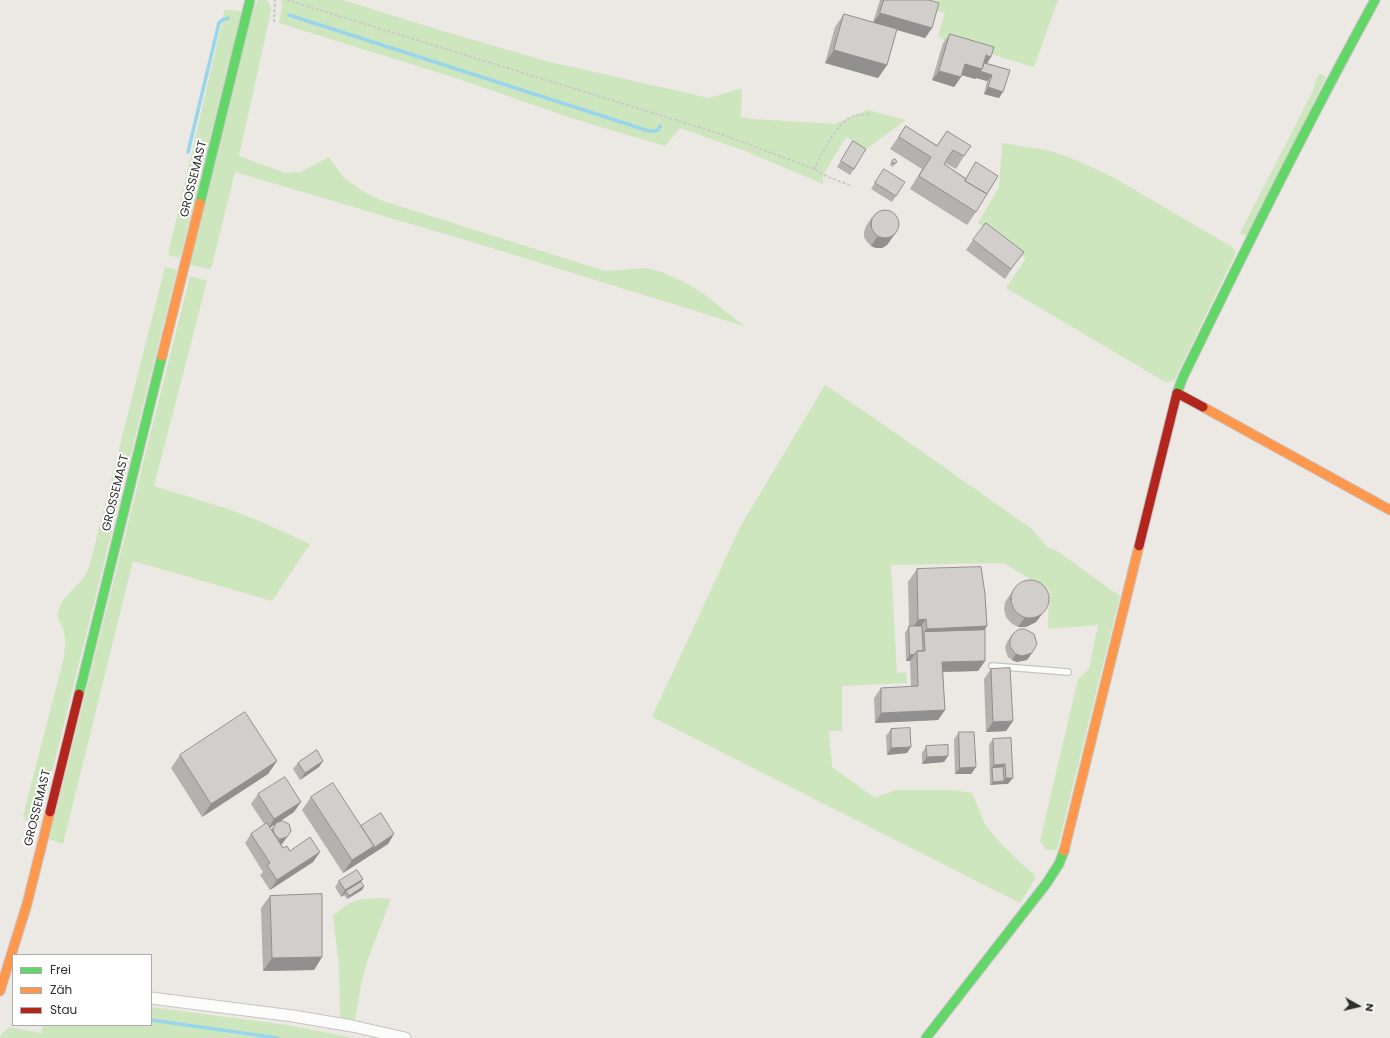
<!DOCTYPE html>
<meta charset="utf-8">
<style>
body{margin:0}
#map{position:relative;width:1390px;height:1038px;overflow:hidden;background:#ece8e4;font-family:Poppins,sans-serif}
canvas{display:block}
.legend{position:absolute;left:12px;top:954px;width:140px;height:72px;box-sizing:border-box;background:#fff;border:1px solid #ababab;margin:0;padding:5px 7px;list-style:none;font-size:12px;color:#2e2e2e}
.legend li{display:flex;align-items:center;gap:8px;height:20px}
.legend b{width:20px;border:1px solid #ababab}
.north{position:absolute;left:1338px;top:986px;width:40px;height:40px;-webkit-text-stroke:3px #fff;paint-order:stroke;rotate:98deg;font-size:11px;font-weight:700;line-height:16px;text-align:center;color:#2e2e2e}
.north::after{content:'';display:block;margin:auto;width:14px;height:18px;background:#2e2e2e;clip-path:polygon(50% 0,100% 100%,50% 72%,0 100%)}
</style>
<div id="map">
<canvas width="1390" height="1038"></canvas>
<ul class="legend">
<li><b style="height:5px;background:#63d668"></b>Frei</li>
<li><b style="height:5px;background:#ff974d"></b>Zäh</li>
<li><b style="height:5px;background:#b3261e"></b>Stau</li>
</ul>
<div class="north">N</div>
</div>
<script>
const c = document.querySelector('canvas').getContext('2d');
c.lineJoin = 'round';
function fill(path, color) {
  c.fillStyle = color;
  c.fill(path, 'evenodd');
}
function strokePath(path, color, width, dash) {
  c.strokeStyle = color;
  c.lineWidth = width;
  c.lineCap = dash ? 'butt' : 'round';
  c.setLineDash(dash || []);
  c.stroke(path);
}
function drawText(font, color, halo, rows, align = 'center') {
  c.font = font + ' Poppins,sans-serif';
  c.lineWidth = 4;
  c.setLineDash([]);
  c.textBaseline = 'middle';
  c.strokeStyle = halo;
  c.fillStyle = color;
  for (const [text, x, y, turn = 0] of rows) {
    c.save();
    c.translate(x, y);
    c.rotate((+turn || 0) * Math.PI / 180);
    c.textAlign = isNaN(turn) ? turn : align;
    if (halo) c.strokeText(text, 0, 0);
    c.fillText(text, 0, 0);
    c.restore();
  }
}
fill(new Path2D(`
 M 258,0 L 265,0 L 269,2 L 271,11 L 239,156 L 285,173 L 300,172 L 329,157 L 344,178 L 364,192 L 383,201 L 605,271 L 647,268 L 662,272 L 686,283 L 704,294 L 744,326 L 482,245 L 235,172 L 211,269 L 190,265 L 254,6 Z
 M 281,0 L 343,0 L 443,31 L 546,61 L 709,98 L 742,88 L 741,117 L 754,119 L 835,124 L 867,110 L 906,120 L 866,149 L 846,137 L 823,175 L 823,184 L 745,151 L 680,128 L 665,146 L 574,119 L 459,79 L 279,23 L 282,6 Z
 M 900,0 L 1058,0 L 1034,67 L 946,41 L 938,36 L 945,13 Z
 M 225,9 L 242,12 L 180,258 L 168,255 Z
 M 1320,74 L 1326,77 L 1248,237 L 1240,233 L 1313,91 L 1317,77 Z
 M 1002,143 L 1052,151 L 1073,159 L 1113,177 L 1232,247 L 1236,253 L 1174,381 L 1166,382 L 1160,379 L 1006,288 L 1026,258 L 978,223 L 999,187 Z
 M 165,267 L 177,270 L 39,824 L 26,821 L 23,816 L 64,657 C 65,649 66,641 64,632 C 62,623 55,618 59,609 C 63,596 76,588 84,577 C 88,572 89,566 91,560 Z
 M 190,276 L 207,281 L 154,486 L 228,509 L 262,522 L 310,544 L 272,601 L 133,561 L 63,844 L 49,839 Z
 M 825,385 L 877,420 L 1032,529 L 1048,548 L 1056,550 L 1120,596 L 1057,850 L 1046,850 L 1040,841 L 1078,679 L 1089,669 L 1098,625 L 1048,629 L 1049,590 L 1003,563 L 891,565 L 897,673 L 906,672 L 907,683 L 842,686 L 842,731 L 829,731 L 832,767 L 875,798 L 895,790 L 954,790 L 972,793 L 986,826 L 1002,845 L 1024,866 L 1033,873 L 1035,879 L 1020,903 L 652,717 L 740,527 Z
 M 378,898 L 391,899 L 368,959 L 361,984 L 355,1021 L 340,1017 L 339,967 L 333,916 C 351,900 355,899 378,898 Z
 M 151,1007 L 287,1025 L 354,1038 L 0,1038 L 1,1035 L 9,1027 L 41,1033 L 43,1025 L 151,1025 Z`), '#cee6be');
strokePath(new Path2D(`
 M 289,15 L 649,131 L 654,131 L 658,130 L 660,126
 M 188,152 L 219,23 L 222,20 L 228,18
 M 151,1020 L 278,1038`), '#99d6ec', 3.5);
const lane = new Path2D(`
 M 992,666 L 1068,672`);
const street = new Path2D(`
 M 151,998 L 293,1016 L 352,1026 L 405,1038`);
const fast = new Path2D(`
 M 200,203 L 250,0
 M 1177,393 L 1183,377 C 1245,250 1307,124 1375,0
 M 79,694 L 162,356
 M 926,1038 L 1046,884 L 1059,864 L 1064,851`);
const slow = new Path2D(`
 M 162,356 L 200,203
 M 1203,407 L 1390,510
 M 1064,851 L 1139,546
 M 0,991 L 27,904 L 50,812`);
const jam = new Path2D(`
 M 1139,546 L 1177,393 L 1203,407
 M 50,812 L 79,694`);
strokePath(lane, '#c5c4c5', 8);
strokePath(street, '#c5c4c5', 13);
strokePath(fast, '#c5c4c5', 11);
strokePath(slow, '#c5c4c5', 11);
strokePath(jam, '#c5c4c5', 11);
strokePath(new Path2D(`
 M 287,0 L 721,134 L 814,169 L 828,177 L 852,186
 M 274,22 L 275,0
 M 814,169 C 822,154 837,121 854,116 C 858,115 864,115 870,114`), '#c9c9c8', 2, [3, 2]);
strokePath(lane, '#fcfcfb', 5.5);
strokePath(street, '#fcfcfb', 11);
strokePath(fast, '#63d668', 9);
strokePath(slow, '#ff974d', 9);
strokePath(jam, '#b3261e', 9);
fill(new Path2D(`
 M 880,0 L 929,0 L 932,28 L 925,38 L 897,30 L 887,65 L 878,78 L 825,63 L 835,27 L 844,14 L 873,22 Z
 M 950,34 L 987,63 L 1010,70 L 999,98 L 984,94 L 987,81 L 976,78 L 975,79 L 962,75 L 961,77 L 954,87 L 932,80 L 943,43 Z
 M 906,126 L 937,145 L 947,131 L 964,156 L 956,169 L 945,163 L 944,164 L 966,178 L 976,162 L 976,212 L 967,225 L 910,189 L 922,169 L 890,149 Z
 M 853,141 L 854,169 L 850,175 L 837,167 Z
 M 892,161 L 897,162 L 892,167 L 890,164 Z
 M 884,169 L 896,196 L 892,202 L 871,189 Z
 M 872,217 L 890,241 L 887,245 L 882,248 L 876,248 L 871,246 L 867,242 L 864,237 L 864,232 L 866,226 Z
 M 973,240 L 1017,261 L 1005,279 L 966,250 Z
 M 917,569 L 987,626 L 985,630 L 985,661 L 978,671 L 943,672 L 945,710 L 938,720 L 875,723 L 874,698 L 881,688 L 911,687 L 910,661 L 906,661 L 905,633 L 909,626 L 908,582 Z
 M 1016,586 L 1047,606 L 1036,622 L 1026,627 L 1018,627 L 1011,623 L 1006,617 L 1004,610 L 1005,602 Z
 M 1012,635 L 1032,653 L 1027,660 L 1017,662 L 1012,660 L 1008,657 L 1006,652 L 1005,647 L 1007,642 Z
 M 991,669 L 1013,721 L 1006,731 L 986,732 L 984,679 Z
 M 891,729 L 911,739 L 907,753 L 887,755 L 886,736 Z
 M 959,732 L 976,767 L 971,774 L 955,774 L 954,739 Z
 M 1011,738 L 1008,784 L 990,785 L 989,745 L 993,739 Z
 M 926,746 L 948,756 L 944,762 L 922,764 L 922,753 Z
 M 180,755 L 277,761 L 268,774 L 202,817 L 171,768 Z
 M 323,761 L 319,767 L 300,780 L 293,769 L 298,763 Z
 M 258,794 L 294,812 L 279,822 L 287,837 L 282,844 L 281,844 L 283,848 L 290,851 L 320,852 L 313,862 L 270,890 L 260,875 L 263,872 L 245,843 L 251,834 L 265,825 L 251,804 ZM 275,824 L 271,830 L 270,828 Z
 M 311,797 L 361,826 L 394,834 L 388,844 L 343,873 L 302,810 Z
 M 339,881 L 361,882 L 364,886 L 362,890 L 347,899 L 344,895 L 341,897 L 335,887 Z
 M 270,896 L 322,957 L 314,970 L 263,971 L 261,908 Z`), '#b4b1af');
fill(new Path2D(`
 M 880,13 L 932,28 L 925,38 L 873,23 Z
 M 834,50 L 887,65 L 878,78 L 825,63 Z
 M 986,55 L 991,57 L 985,67 L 982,62 Z
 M 965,64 L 982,69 L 992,75 L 987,81 L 976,78 L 975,79 L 958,74 Z
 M 939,71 L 961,77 L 954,87 L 932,80 Z
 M 988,87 L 1003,92 L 999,98 L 984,94 Z
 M 897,231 L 887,245 L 882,248 L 876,248 L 871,246 L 877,237 Z
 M 1043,613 L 1036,622 L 1026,627 L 1018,627 L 1025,617 Z
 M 926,619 L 917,632 L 909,633 L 918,620 Z
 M 987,626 L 978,639 L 924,632 L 927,629 Z
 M 1032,653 L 1027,660 L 1017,662 L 1012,660 L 1016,654 Z
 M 915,654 L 910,661 L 906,661 L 910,655 Z
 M 985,661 L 978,671 L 936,672 L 942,662 Z
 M 945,710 L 938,720 L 875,723 L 881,713 Z
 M 1013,721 L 1006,731 L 986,732 L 993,722 Z
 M 911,747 L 907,753 L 887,755 L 891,748 Z
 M 948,756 L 944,762 L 922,764 L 927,757 Z
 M 277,761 L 268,774 L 202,817 L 211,804 Z
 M 323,761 L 319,767 L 300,780 L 305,773 Z
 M 1005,764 L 1001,771 L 992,768 L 990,771 L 994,765 Z
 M 976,767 L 971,774 L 955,774 L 960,768 Z
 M 1006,778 L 1013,778 L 1008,784 L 1001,784 Z
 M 1004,781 L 1001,784 L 990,785 L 993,782 Z
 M 301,802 L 294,812 L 268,829 L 274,819 Z
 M 394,834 L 388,844 L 343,873 L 352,860 L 374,846 Z
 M 287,837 L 282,844 L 276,846 L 280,839 Z
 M 320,852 L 313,862 L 270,890 L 277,880 Z
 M 363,879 L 359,885 L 346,891 L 344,895 L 341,897 L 345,890 Z
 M 364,886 L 362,890 L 347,899 L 349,896 Z
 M 322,957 L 314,970 L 263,971 L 272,958 Z`), '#92908e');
const building = new Path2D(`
 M 884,0 L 929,0 L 939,3 L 932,28 L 880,13 Z
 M 844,14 L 897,29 L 887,65 L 834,50 Z
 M 950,34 L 994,47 L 991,57 L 986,55 L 982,69 L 965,64 L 961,77 L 939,71 Z
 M 984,63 L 1010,70 L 1003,92 L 988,87 L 992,75 L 980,71 L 982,69 Z
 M 906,126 L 937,146 L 947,131 L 971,146 L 964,156 L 953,150 L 944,164 L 966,179 L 965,181 L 987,194 L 976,212 L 919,176 L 931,157 L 899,137 Z
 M 853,141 L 866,149 L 854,169 L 841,161 Z
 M 895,159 L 897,162 L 894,164 L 892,161 Z
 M 976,162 L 998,176 L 987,194 L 965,181 Z
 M 884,169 L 905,182 L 896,196 L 875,183 Z
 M871 224a14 14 0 1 1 28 0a14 14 0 1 1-28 0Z
 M 986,223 L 1024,252 L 1011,269 L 973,240 Z
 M 981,567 L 985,594 L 987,626 L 927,629 L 926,619 L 918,620 L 917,569 Z
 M1011 599a19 19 0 1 1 38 0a19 19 0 1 1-38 0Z
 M 909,626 L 922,626 L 923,651 L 917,651 L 915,654 L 910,655 Z
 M 1020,629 L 1025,629 L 1034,634 L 1037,644 L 1032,653 L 1022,656 L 1016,654 L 1013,651 L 1010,646 L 1010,640 L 1012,635 L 1015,632 Z
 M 985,630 L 985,661 L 942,662 L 945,710 L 881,713 L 881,688 L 918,686 L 917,651 L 925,651 L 924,632 Z
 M 1010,668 L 1013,721 L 993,722 L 991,669 Z
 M 245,712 L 277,761 L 211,804 L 180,755 Z
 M 910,728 L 911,747 L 891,748 L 891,729 Z
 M 959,732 L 974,732 L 976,767 L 960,768 Z
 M 1011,738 L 1013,778 L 1006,778 L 1005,764 L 994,765 L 993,739 Z
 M 948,745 L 948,756 L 927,757 L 926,746 Z
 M 317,750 L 323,761 L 305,773 L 298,763 Z
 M 1003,767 L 1004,781 L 993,782 L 992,768 Z
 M 285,777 L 301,802 L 274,819 L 258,794 Z
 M 333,783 L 374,846 L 352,860 L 311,797 Z
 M 381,813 L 394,834 L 372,849 L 374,846 L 361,826 Z
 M 283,821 L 289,824 L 291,831 L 287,837 L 280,839 L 276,836 L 274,833 L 273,829 L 276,823 Z
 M 267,823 L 283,848 L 287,846 L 290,851 L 310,837 L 320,852 L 277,880 L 267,865 L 270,863 L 251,834 Z
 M 357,870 L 363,879 L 345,890 L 339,881 Z
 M 361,882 L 364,886 L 349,896 L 346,891 Z
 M 322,894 L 322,957 L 272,958 L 270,896 Z`);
fill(building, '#d1cecb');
strokePath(building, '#92908e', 1);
drawText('12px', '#2e2e2e', '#fff', [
 ["GROSSEMAST",194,179,-76],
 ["GROSSEMAST",116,493,-76],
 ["GROSSEMAST",38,808,-76]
]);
</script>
